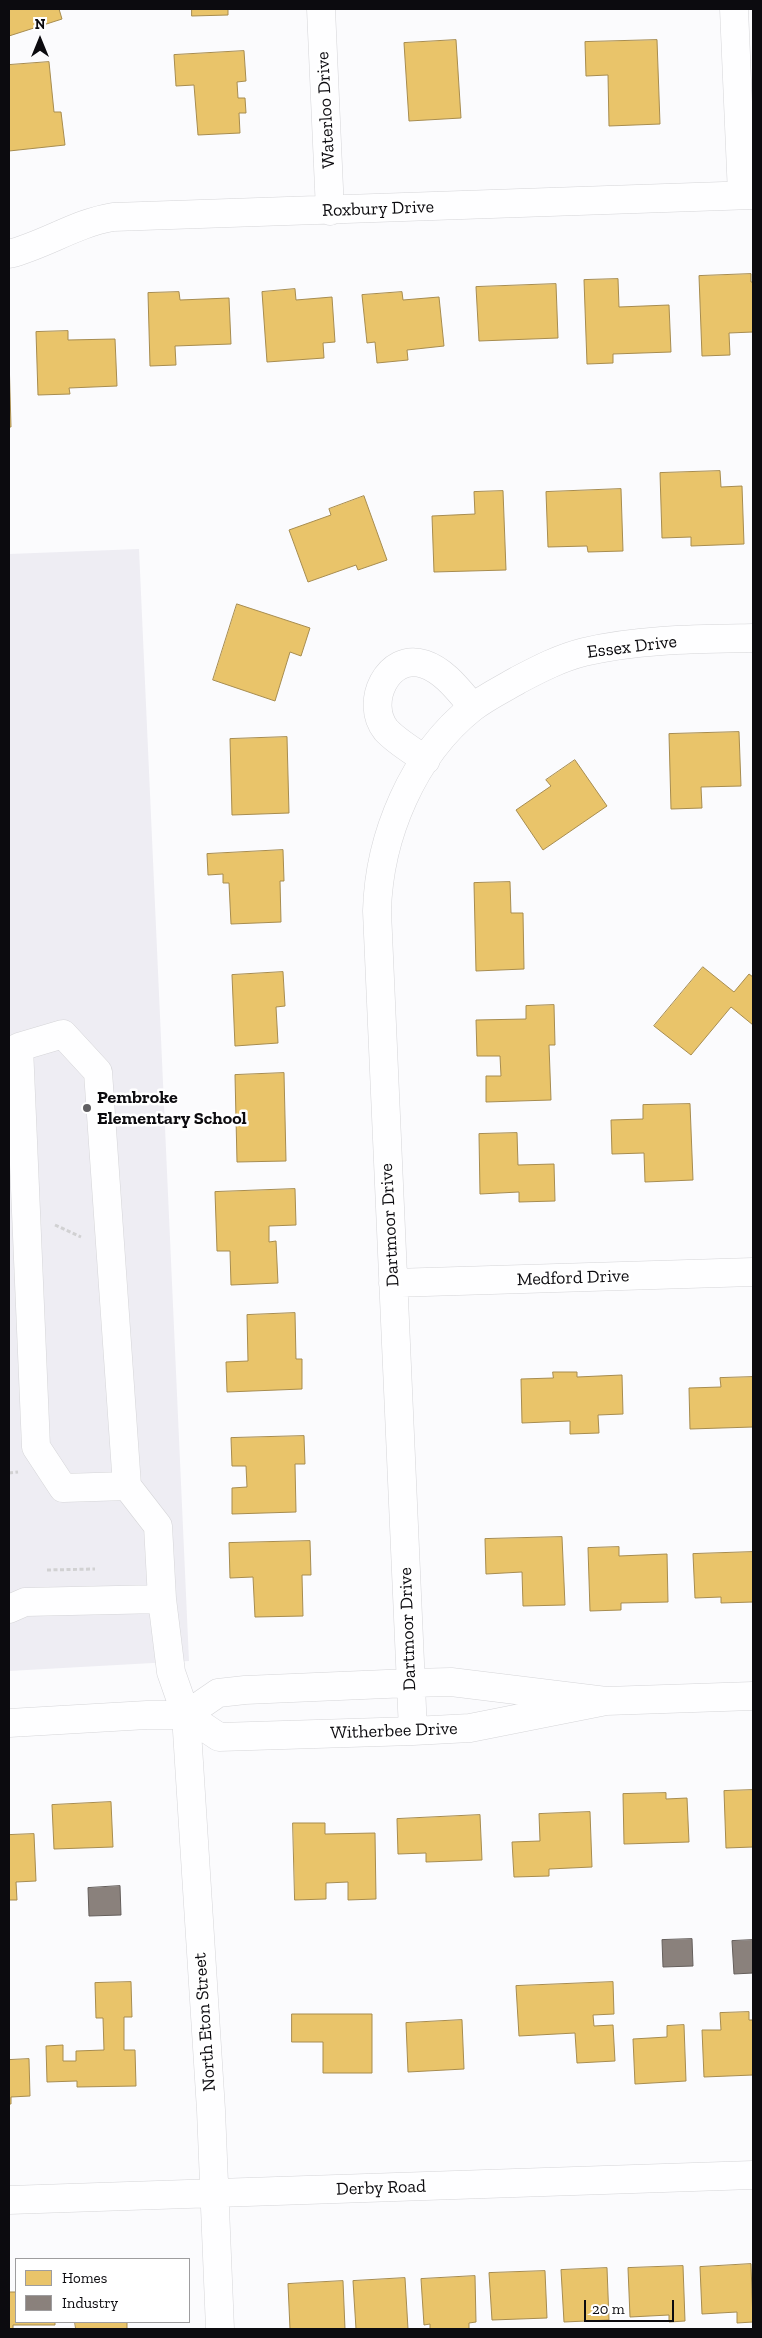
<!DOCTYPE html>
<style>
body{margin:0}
#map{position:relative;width:762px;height:2338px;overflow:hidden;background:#fbfbfd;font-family:"Zilla Slab",serif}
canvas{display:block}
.frame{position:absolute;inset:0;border:10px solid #0c0b0f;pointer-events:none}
.legend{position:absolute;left:15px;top:2258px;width:175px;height:65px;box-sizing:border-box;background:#fff;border:1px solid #9e9d9f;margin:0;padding:6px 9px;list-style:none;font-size:15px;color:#0c0b0f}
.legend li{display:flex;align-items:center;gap:10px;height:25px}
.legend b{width:25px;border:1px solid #9e9d9f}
.north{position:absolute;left:15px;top:15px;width:50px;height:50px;-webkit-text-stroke:4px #fff;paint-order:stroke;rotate:0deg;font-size:14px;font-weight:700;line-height:20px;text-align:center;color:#0c0b0f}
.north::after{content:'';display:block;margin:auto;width:18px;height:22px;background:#0c0b0f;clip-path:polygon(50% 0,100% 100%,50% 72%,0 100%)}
.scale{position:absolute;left:584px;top:2300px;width:90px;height:22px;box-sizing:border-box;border:2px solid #0c0b0f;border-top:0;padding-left:6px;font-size:15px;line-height:18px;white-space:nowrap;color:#0c0b0f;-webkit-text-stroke:4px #fff;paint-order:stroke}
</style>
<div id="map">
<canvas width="762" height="2338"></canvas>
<div class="frame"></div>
<ul class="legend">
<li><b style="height:14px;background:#e9c46a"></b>Homes</li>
<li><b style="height:14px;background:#8a817c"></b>Industry</li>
</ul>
<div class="north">N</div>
<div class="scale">20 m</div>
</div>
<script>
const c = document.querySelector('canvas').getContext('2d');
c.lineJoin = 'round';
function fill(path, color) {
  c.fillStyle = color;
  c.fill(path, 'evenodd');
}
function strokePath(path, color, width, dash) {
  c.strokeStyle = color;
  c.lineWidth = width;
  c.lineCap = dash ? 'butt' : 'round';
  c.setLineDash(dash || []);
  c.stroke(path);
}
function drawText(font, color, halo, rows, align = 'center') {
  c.font = font + ' "Zilla Slab",serif';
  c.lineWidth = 5;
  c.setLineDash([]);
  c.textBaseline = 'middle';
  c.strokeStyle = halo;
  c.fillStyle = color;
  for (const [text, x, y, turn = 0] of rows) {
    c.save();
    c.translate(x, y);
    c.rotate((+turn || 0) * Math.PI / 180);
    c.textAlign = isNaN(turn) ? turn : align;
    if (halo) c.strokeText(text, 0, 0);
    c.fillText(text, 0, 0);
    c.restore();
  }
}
fill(new Path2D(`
 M 139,549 L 189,1661 L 9,1671 L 9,554 Z`), '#eeedf3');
const homes = new Path2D(`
 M 9,9 L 59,9 L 62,19 L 9,36 Z
 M 192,9 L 228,9 L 228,15 L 192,16 Z
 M 456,40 L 461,118 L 409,121 L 404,43 Z
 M 657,40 L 660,124 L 609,126 L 608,75 L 586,76 L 585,42 Z
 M 244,51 L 246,81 L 237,82 L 238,98 L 245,98 L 246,113 L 239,113 L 240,133 L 198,135 L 194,85 L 176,86 L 174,55 Z
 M 49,62 L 54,112 L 61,112 L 65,145 L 9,151 L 9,65 Z
 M 751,274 L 751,282 L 753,282 L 753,332 L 729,333 L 730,355 L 702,356 L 699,276 Z
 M 618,279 L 619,307 L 669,305 L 671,352 L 613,354 L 613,363 L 587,364 L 584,280 Z
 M 556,284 L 558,338 L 479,341 L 476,287 Z
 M 295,289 L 296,300 L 332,297 L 335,342 L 323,343 L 324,358 L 267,362 L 262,292 Z
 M 179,292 L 180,300 L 229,298 L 231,344 L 175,346 L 176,365 L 150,366 L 148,293 Z
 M 402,292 L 403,300 L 439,297 L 444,346 L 407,350 L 408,360 L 377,363 L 375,342 L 367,343 L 362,295 Z
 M 68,331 L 68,340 L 115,339 L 117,386 L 69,388 L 70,394 L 38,395 L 36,332 Z
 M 9,357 L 11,427 L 9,427 Z
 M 720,471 L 721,487 L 742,486 L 744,544 L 691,546 L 691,537 L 662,538 L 660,473 Z
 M 621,489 L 623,551 L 588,552 L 587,546 L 548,547 L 546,492 Z
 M 503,491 L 506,570 L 434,572 L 432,516 L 475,514 L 474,492 Z
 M 364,496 L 387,560 L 358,570 L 356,565 L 308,582 L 289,530 L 331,515 L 329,509 Z
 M 237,604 L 310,628 L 301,656 L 290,652 L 275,701 L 213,680 Z
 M 739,732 L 741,786 L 701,787 L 702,808 L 671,809 L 669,734 Z
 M 287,737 L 289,813 L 232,815 L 230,739 Z
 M 575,760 L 607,806 L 543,850 L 516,810 L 551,786 L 546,780 Z
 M 283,850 L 284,881 L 280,881 L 281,922 L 231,924 L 229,883 L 223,883 L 223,874 L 208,875 L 207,854 Z
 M 510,882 L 511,913 L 523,913 L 524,969 L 476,971 L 474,883 Z
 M 703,967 L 734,992 L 749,974 L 753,977 L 753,1025 L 731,1007 L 691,1055 L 654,1026 Z
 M 283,972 L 285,1006 L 276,1007 L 278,1043 L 235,1046 L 232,975 Z
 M 554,1005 L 555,1045 L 549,1045 L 551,1100 L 486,1102 L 486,1076 L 501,1076 L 500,1056 L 477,1056 L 476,1020 L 526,1019 L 526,1006 Z
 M 284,1073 L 286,1161 L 237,1162 L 235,1075 Z
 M 690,1104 L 693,1180 L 645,1182 L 644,1153 L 612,1154 L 611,1120 L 643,1119 L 643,1105 Z
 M 517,1133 L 518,1165 L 554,1164 L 555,1201 L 519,1202 L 519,1192 L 480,1194 L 479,1134 Z
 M 295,1189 L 296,1225 L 269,1226 L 269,1242 L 276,1241 L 278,1283 L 231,1285 L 230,1251 L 217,1251 L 215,1192 Z
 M 295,1313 L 296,1359 L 302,1359 L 302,1389 L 227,1392 L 226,1362 L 248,1361 L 247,1315 Z
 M 553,1372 L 577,1372 L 577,1377 L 622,1375 L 623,1414 L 598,1415 L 599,1433 L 570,1434 L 570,1421 L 522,1423 L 521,1379 L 553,1378 Z
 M 753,1377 L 753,1427 L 690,1429 L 689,1388 L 721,1387 L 720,1378 Z
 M 304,1436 L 305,1464 L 295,1464 L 296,1512 L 232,1514 L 232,1488 L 247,1487 L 246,1466 L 232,1466 L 231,1438 Z
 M 562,1537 L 565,1605 L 523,1606 L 522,1572 L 486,1574 L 485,1539 Z
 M 310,1541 L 311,1575 L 302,1575 L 303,1616 L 255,1617 L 253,1577 L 230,1578 L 229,1543 Z
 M 619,1547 L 619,1556 L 667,1554 L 668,1602 L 621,1603 L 621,1610 L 590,1611 L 588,1548 Z
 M 753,1552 L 753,1602 L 721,1603 L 721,1597 L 695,1598 L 693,1554 Z
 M 753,1790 L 753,1847 L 726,1848 L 724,1791 Z
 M 666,1793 L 666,1799 L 687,1798 L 689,1842 L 624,1844 L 623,1794 Z
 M 111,1802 L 113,1847 L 54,1849 L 52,1805 Z
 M 590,1812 L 592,1867 L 549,1869 L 549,1876 L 514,1877 L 512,1842 L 540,1841 L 539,1814 Z
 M 480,1815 L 482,1860 L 426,1862 L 426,1853 L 398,1854 L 397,1819 Z
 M 293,1823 L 325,1823 L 325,1834 L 375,1833 L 376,1899 L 348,1900 L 348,1882 L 326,1883 L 326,1899 L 295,1900 Z
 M 34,1834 L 36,1881 L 16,1882 L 17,1900 L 9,1900 L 9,1835 Z
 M 131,1982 L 132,2017 L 124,2017 L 124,2050 L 135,2050 L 136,2086 L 77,2087 L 77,2081 L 47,2082 L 46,2046 L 63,2045 L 63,2061 L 76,2061 L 76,2051 L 104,2050 L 103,2018 L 96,2018 L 95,1983 Z
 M 613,1982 L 614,2014 L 593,2015 L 594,2026 L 613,2025 L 615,2061 L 577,2063 L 575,2033 L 519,2036 L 516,1986 Z
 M 749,2012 L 749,2020 L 753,2020 L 753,2075 L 704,2077 L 702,2030 L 721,2030 L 720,2013 Z
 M 292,2014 L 372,2014 L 372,2073 L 323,2073 L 323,2042 L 292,2042 Z
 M 462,2020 L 464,2069 L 408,2072 L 406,2023 Z
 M 684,2025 L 686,2081 L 635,2084 L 633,2039 L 667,2037 L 667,2026 Z
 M 29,2059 L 30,2096 L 11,2097 L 11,2104 L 9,2104 L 9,2060 Z
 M 751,2264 L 753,2322 L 737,2323 L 737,2312 L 702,2314 L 700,2267 Z
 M 683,2266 L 685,2321 L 669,2322 L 669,2315 L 630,2317 L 628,2268 Z
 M 607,2268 L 609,2320 L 564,2322 L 561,2270 Z
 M 545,2271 L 547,2318 L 492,2320 L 489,2273 Z
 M 475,2276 L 476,2322 L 469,2323 L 469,2329 L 430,2329 L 430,2324 L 424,2325 L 421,2279 Z
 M 405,2278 L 408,2329 L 356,2329 L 353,2281 Z
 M 343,2281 L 345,2329 L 290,2329 L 288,2284 Z
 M 9,2292 L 16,2292 L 16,2322 L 55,2322 L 55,2325 L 13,2325 L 13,2329 L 9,2329 Z
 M 75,2322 L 127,2322 L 127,2329 L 76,2329 Z`);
fill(homes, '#e9c46a');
strokePath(homes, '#a78c4f', 1);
const industry = new Path2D(`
 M 120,1886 L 121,1915 L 89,1916 L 88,1888 Z
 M 692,1939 L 693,1966 L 663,1967 L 662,1940 Z
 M 753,1940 L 753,1973 L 734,1974 L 732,1941 Z`);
fill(industry, '#8a817c');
strokePath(industry, '#645e5b', 1);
const minor = new Path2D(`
 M 321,9 L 330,211
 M 734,9 L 742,195
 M 9,254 C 45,245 76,223 113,217 L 753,195
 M 426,760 C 413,751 397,742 386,730 C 364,703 388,652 424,664 C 445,671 459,691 473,707
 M 393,1283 L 753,1272
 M 127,1486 L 63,1488 L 36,1447 L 19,1047 L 63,1034 L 98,1072 L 127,1486 L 158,1526 L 162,1599
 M 9,1609 L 25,1602 L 162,1599 L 171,1672 L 186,1715 L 211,2110 L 220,2329
 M 186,1715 L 218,1693 L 245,1690 L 410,1683 L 451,1682 L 606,1701 L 753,1696
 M 9,1723 L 147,1715 L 186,1715 L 219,1737 L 413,1731 L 470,1728 L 606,1701
 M 413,1731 L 377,911 C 379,836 413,755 472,708 C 486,697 503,689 518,680 C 539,669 560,658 584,652 C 638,639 697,639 753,638
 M 9,2200 L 753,2175`);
strokePath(minor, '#d5d5d8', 29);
strokePath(new Path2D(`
 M 55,1225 L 81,1237
 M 9,1473 L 18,1472
 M 47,1570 L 95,1569`), '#d1d1d2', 3, [4, 2.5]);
strokePath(minor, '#fefeff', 28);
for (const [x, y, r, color] of [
 [87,1108,5,"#605f62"]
]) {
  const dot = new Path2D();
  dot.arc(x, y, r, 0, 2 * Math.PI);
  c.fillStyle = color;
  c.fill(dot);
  strokePath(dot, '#fff', 2);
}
drawText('18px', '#0c0b0f', '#fff', [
 ["Waterloo Drive",326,110,-93],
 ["Roxbury Drive",378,209,-2],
 ["Essex Drive",632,647,-7],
 ["Dartmoor Drive",390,1225,-93],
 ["Medford Drive",573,1278,-2],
 ["Dartmoor Drive",408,1629,-92],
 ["Witherbee Drive",394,1731,-2],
 ["North Eton Street",205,2022,-94],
 ["Derby Road",381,2188,-2]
]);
drawText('bold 18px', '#0c0b0f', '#fff', [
 ["Pembroke",97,1098],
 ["Elementary School",97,1119]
], 'left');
</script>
